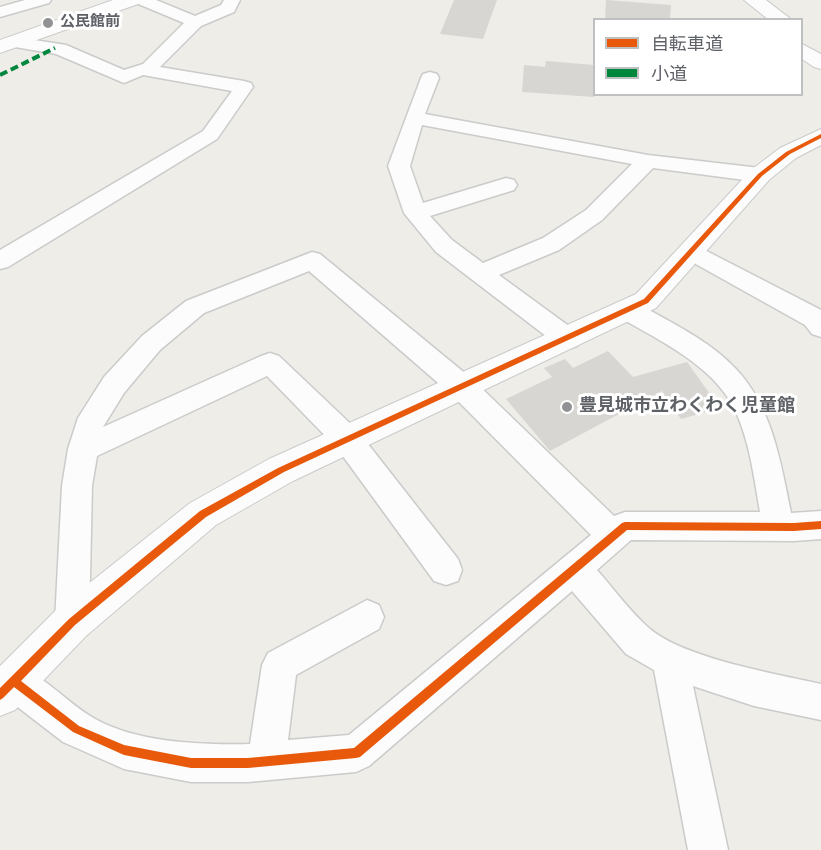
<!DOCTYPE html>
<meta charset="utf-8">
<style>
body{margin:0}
#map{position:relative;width:821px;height:850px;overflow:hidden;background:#eeede8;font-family:"Source Sans 3","Noto Sans JP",sans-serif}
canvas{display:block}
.legend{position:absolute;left:593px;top:18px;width:210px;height:78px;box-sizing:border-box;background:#fff;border:2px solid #bfc0c2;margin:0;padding:8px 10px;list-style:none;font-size:18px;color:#5e6166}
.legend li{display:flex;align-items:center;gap:12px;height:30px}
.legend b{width:30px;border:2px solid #bfc0c2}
</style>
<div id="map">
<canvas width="821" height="850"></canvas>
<ul class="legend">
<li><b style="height:8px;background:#e8590c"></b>自転車道</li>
<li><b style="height:8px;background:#00873e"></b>小道</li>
</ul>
</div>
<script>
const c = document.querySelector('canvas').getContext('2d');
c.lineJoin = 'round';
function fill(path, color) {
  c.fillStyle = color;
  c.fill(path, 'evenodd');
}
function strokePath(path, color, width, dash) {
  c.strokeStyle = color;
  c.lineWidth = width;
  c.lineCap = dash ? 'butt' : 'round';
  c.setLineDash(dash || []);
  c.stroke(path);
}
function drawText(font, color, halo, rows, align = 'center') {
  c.font = font + ' "Source Sans 3","Noto Sans JP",sans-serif';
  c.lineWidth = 6;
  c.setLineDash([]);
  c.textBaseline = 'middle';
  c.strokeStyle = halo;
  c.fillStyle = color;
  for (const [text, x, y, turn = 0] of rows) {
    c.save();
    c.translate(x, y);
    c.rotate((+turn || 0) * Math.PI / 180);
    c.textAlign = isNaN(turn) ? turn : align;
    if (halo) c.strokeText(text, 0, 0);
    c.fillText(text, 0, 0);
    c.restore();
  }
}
fill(new Path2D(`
 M 454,0 L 497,0 L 483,39 L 440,34 Z
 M 606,0 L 671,5 L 670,20 L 605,20 Z
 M 546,61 L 594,65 L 594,97 L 522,92 L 524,65 L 545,67 Z
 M 608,351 L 633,377 L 687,362 L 720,408 L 681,419 L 662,391 L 550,451 L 506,399 L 552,377 L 544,368 L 565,359 L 573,368 Z`), '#d7d6d3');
const minor = new Path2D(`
 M 25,0 L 51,0 L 49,3 L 0,17 L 0,7 Z
 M 134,0 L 156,0 L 195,16 L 221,5 L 224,0 L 240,0 L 234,12 L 201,26 L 160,67 L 244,81 L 251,83 L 253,87 L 217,139 L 8,267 L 0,269 L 0,250 L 203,131 L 232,91 L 143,75 L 124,83 L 56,54 L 15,47 L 9,46 L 6,42 L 9,38 L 15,37 L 66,45 L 124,70 L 143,64 L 184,23 L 136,3 Z
 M 430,72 L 437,74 L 439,78 L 425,114 L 648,155 L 760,168 L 768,170 L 771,175 L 768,180 L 760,182 L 653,168 L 602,220 L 559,250 L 499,275 L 577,332 L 581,339 L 577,346 L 568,349 L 559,346 L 436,252 L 404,213 L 388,166 L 421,78 L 423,74 ZM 422,125 L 632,164 L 586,210 L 543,238 L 483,263 L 452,240 L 430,216 L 514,190 L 517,185 L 514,180 L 506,178 L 423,203 L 410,166 Z
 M 693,244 L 821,310 L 821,337 L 812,334 L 805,325 L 685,258 L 681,252 L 685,246 Z
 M 312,252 L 320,254 L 472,379 L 614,516 L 625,512 L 760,512 C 754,478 750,442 735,410 C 713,365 660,341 619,317 L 615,310 L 619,303 L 628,301 L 637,303 C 671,323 709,340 736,369 C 772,407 781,463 791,513 L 821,511 L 821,539 L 794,541 L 631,540 L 597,570 C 614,589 630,612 650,629 C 684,658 776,674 821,684 L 821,720 L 754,706 L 693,686 L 728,850 L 688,850 L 654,670 L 626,654 L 572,591 L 369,766 L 356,772 L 248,782 L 191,782 L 124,769 L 63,742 L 2,695 L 0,675 L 2,669 L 15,664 C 42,675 63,698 87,714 C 130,743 200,745 250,744 L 262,665 L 268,653 L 367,600 L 379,605 L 384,617 L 379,629 L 296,675 L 288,740 L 349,735 L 591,535 L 452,395 L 309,271 L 204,313 L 160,350 L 124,393 L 103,427 L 261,356 L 270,353 L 279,356 L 357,430 L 458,559 L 462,570 L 458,581 L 446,585 L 434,581 L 337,448 L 267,376 L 97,456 L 92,486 L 89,622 L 84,634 L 72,639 L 60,634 L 55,622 L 62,486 L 68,449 L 78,418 L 104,377 L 142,336 L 186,301 Z`);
const tertiary = new Path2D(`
 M 113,0 L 140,0 L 138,4 L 0,53 L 0,40 Z
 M 821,129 L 821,145 L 796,158 L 769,180 L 656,308 L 293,481 L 216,525 L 86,636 L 15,710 L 0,716 L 0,666 L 58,608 L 190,503 L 269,459 L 636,294 L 751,170 L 780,148 Z`);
const secondary = new Path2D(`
 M 744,0 L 766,0 L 792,20 L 769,20 Z
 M 802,44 L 821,54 L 821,69 L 814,67 L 802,59 Z`);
strokePath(minor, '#cacbca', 3);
strokePath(tertiary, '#cacbca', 2);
strokePath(secondary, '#c9cac8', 2);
fill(minor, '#fcfcfc');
fill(tertiary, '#fcfcfc');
fill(secondary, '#fcfcfc');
strokePath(new Path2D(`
 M 0,75 L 55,48`), '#00873e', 4, [8, 4]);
fill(new Path2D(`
 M 821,134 L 821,138 L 790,154 L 762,176 L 648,303 L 284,472 L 206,517 L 75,625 L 21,681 L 79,726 L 124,745 L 191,758 L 248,758 L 354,748 L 622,523 L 625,522 L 794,523 L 821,521 L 821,529 L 794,531 L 627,530 L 360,757 L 356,758 L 248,768 L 191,768 L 124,755 L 73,732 L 14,687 L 3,698 L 0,700 L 0,688 L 69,619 L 200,511 L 278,468 L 644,299 L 758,174 L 786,152 Z`), '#e8590c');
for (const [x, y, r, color] of [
 [48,23,6,"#909294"],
 [567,407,6,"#909294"]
]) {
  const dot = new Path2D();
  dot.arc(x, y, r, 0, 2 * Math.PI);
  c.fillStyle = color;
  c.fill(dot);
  strokePath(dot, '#fff', 2);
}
drawText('bold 15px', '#5e6166', '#fff', [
 ["公民館前",60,23]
], 'left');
drawText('bold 18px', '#5e6166', '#fff', [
 ["豊見城市立わくわく児童館",579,407]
], 'left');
</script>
